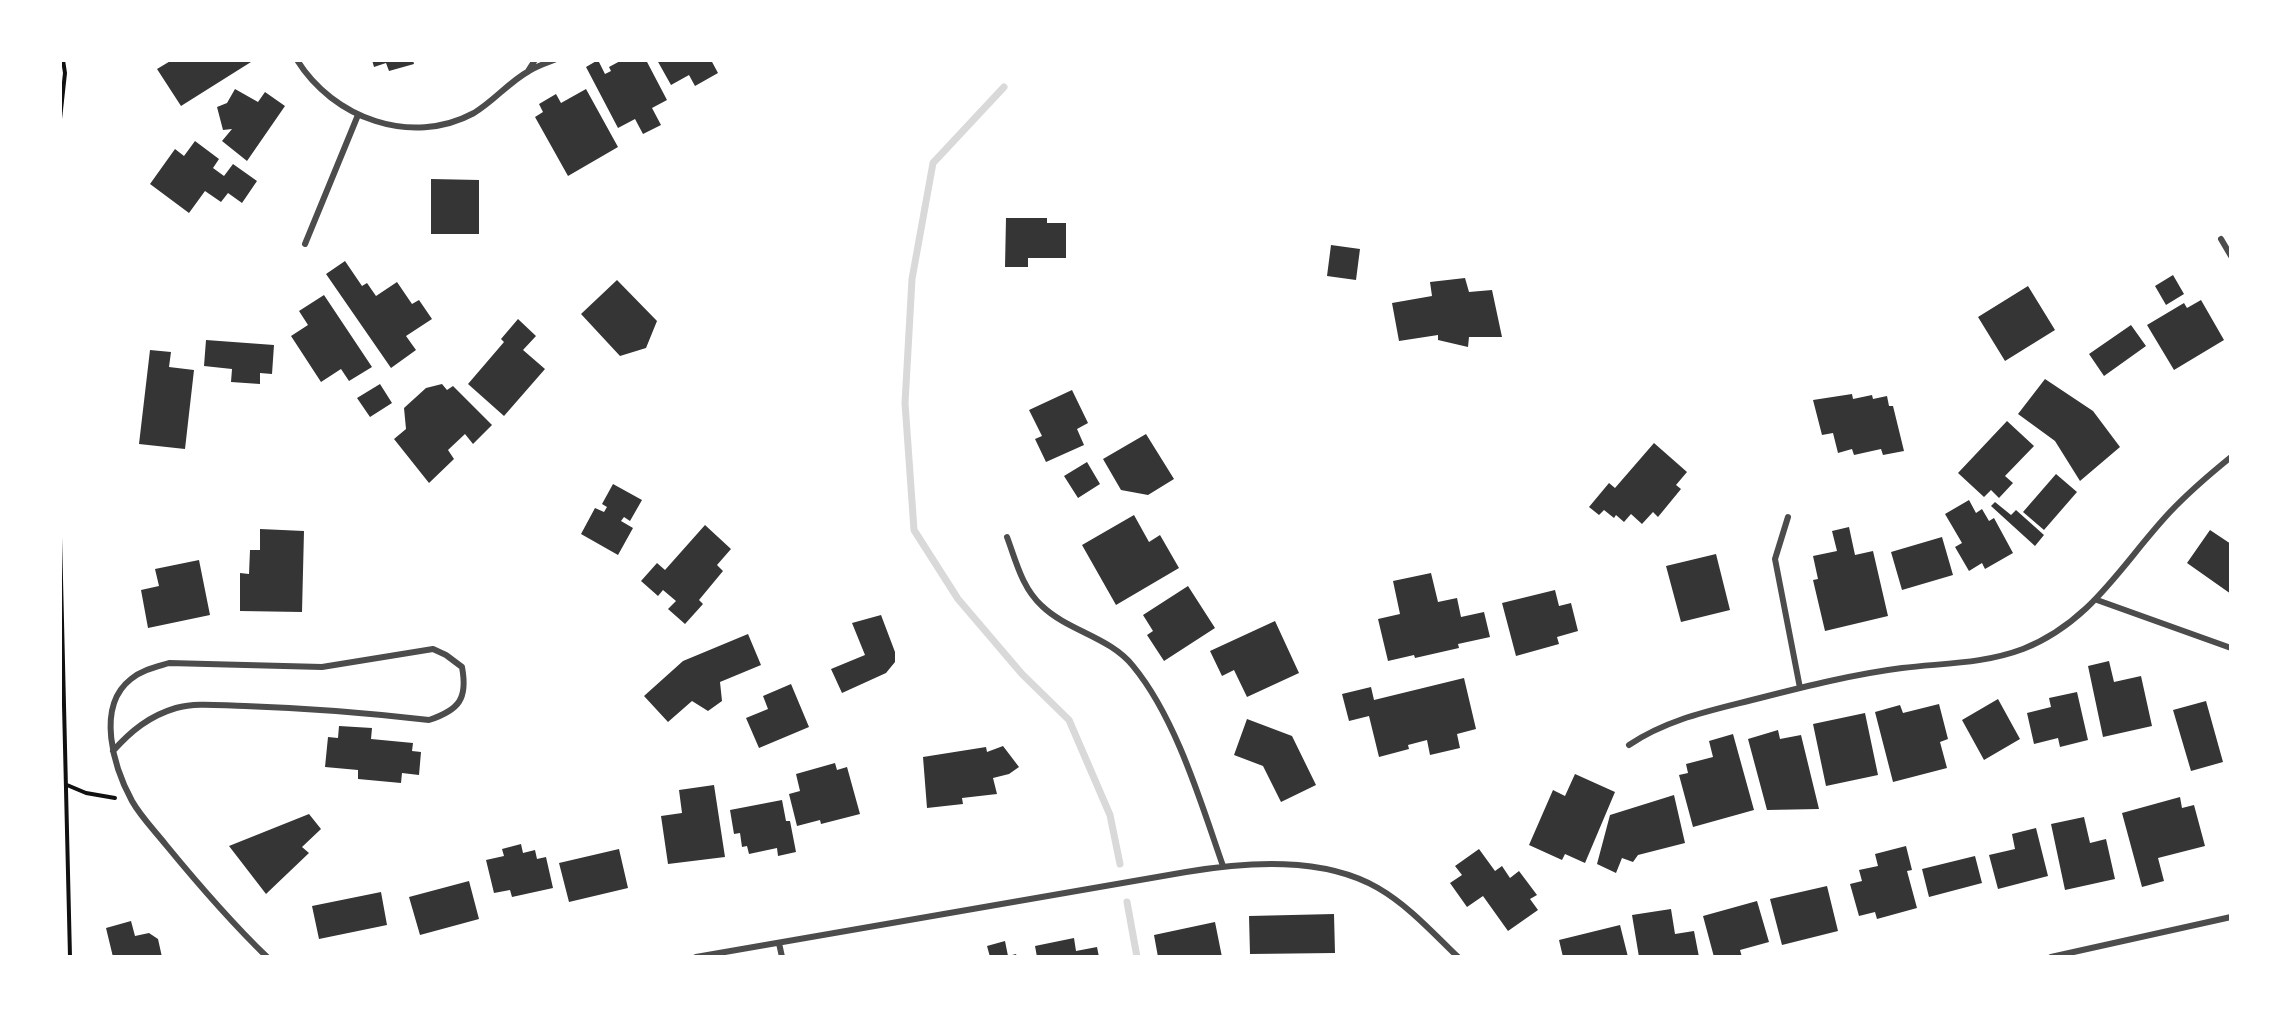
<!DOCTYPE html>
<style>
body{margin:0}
#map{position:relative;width:2291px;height:1017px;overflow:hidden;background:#fff;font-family:"Asap Condensed",sans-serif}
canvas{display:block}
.frame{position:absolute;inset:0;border:62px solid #fff;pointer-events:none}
</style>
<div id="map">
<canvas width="2291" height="1017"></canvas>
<div class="frame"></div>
</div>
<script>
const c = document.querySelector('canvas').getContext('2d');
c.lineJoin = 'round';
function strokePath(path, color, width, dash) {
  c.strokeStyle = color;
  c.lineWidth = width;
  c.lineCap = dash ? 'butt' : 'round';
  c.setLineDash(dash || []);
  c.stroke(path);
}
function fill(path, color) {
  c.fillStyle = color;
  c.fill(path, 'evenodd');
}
strokePath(new Path2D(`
 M 1004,87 L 933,163 L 912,279 L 905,403 L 914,530 L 958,599 L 1022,674 L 1069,720 L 1110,815 L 1120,864
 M 1127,902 L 1137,957`), '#d9d9d9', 7);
fill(new Path2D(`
 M 172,60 L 250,60 L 251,62 L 181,106 L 157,69 Z
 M 372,60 L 413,60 L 414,64 L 389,71 L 386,63 L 374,67 Z
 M 598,60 L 605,74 L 611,71 L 609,67 L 622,60 L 646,60 L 667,100 L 652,108 L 661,125 L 643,134 L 635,119 L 618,128 L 586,67 Z
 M 657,60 L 711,60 L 718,73 L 695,86 L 689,75 L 671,85 Z
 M 235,89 L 258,102 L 265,92 L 285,106 L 247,161 L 222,141 L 232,129 L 223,130 L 217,107 L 227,103 Z
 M 586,89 L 618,147 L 568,176 L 535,117 L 543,112 L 539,104 L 556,94 L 561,103 Z
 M 195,141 L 219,159 L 213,168 L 224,176 L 233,164 L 257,181 L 242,203 L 228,193 L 221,202 L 205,191 L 189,213 L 150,184 L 175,149 L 184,156 Z
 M 431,179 L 479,180 L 479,234 L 431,234 Z
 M 1006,218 L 1047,218 L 1047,223 L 1066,223 L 1066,258 L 1028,258 L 1028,267 L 1005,267 Z
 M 1331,245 L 1360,249 L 1356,280 L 1327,276 Z
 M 345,261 L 362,286 L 367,283 L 376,296 L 397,282 L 412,304 L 419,300 L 432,319 L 406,336 L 416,350 L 391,368 L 326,274 Z
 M 2173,275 L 2184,294 L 2166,305 L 2155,286 Z
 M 1465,278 L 1469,292 L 1492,290 L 1502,337 L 1469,337 L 1468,347 L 1438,340 L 1438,335 L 1399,341 L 1392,303 L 1432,296 L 1430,282 Z
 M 617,280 L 657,321 L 646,348 L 620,356 L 581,314 Z
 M 2028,286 L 2055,330 L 2005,361 L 1978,317 Z
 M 324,295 L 372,367 L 349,381 L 341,369 L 321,382 L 291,336 L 308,325 L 299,311 Z
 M 2201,300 L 2224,340 L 2174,370 L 2147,325 L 2184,303 L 2187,308 Z
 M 518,319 L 536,336 L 523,350 L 545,369 L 504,416 L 468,384 L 504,342 L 501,339 Z
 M 2131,325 L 2146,346 L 2104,376 L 2089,354 Z
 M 206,340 L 274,345 L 272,374 L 260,373 L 260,384 L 231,382 L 232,369 L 204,366 Z
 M 150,350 L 171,352 L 169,367 L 194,370 L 185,449 L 139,444 Z
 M 2045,379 L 2093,411 L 2120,447 L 2080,481 L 2055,441 L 2018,414 Z
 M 380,384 L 392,403 L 370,417 L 357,398 Z
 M 442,384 L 447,390 L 453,386 L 492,425 L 473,444 L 465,434 L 448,450 L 454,459 L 429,483 L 394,439 L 406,429 L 404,408 L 426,388 Z
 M 1072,390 L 1088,423 L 1077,429 L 1084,445 L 1046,462 L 1035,439 L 1042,436 L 1029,410 Z
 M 1852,394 L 1853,399 L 1872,395 L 1873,399 L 1887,396 L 1889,406 L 1893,406 L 1904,451 L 1883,455 L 1881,449 L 1854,455 L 1852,449 L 1838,453 L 1833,433 L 1822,435 L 1813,400 Z
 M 2007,421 L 2034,446 L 2005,476 L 2013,483 L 1999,498 L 1991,490 L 1984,497 L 1958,473 Z
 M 1146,434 L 1174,479 L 1148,495 L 1121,490 L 1103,459 Z
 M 1654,443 L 1687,472 L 1676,485 L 1681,489 L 1658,517 L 1653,512 L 1642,524 L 1631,514 L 1624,522 L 1616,515 L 1614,518 L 1604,510 L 1599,515 L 1589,507 L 1609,483 L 1615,488 Z
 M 1087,462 L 1100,484 L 1078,498 L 1064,476 Z
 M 2056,474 L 2077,492 L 2044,530 L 2023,512 Z
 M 613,484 L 642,500 L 630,521 L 624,517 L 621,521 L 633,528 L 618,555 L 581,534 L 595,508 L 604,512 L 607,507 L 602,504 Z
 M 1969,500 L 1976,513 L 1982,509 L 1989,521 L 1994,518 L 2013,553 L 1985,569 L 1982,563 L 1969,571 L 1955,547 L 1962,543 L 1945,514 Z
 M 1995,502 L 2011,515 L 2016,510 L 2044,535 L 2035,546 L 1991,506 Z
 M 1134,515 L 1149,542 L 1160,535 L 1179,568 L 1116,605 L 1082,545 Z
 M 705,525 L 731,549 L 717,565 L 723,571 L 699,600 L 703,604 L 685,624 L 668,609 L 676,601 L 663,590 L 658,596 L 641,581 L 657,563 L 665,570 Z
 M 1849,527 L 1855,555 L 1873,551 L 1888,616 L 1825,631 L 1813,580 L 1818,579 L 1813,556 L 1837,551 L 1832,531 Z
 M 260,529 L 304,531 L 302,612 L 240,611 L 240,573 L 249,574 L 250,550 L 260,550 Z
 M 2210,530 L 2231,544 L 2231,594 L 2187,563 Z
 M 1942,537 L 1953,575 L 1902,590 L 1891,552 Z
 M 1716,554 L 1730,610 L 1681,622 L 1666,566 Z
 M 199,560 L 210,615 L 148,628 L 141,590 L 159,586 L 155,569 Z
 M 1431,573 L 1438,602 L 1457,598 L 1461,617 L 1484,612 L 1490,637 L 1458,644 L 1459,648 L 1415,658 L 1414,655 L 1388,661 L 1378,619 L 1400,614 L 1393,581 Z
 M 1188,586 L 1215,628 L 1164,661 L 1147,635 L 1153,631 L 1143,615 Z
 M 1555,590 L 1559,606 L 1571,603 L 1578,631 L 1557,637 L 1559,644 L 1516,656 L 1502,603 Z
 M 881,615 L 895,652 L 895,662 L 886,673 L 842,693 L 831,669 L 865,655 L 852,623 Z
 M 1275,621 L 1299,673 L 1247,697 L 1234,670 L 1222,676 L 1210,651 Z
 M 748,634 L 761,665 L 720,682 L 722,701 L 708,711 L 692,701 L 668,722 L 644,696 L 683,661 Z
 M 2109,661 L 2114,682 L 2141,676 L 2152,726 L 2103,737 L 2088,666 Z
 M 1464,678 L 1476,729 L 1457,734 L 1460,748 L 1430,755 L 1427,740 L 1408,745 L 1409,749 L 1379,757 L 1369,716 L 1349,721 L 1342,694 L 1371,687 L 1374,700 Z
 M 791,684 L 809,727 L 759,748 L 746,718 L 768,709 L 763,696 Z
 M 2077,692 L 2088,740 L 2060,747 L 2058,738 L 2034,744 L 2027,713 L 2051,707 L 2049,698 Z
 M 1998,699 L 2020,739 L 1984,760 L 1962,720 Z
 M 2206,701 L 2223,762 L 2191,771 L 2173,710 Z
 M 1939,704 L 1948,739 L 1940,742 L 1947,768 L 1893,782 L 1875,712 L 1900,705 L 1903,713 Z
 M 1865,713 L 1878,775 L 1826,786 L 1813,724 Z
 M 1247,719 L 1292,736 L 1316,785 L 1281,802 L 1263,766 L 1234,755 Z
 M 339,726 L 372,728 L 371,739 L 413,743 L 412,751 L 421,752 L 419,775 L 402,773 L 401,783 L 358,779 L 358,770 L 325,767 L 328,737 L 338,738 Z
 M 1778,730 L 1780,739 L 1801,735 L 1819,809 L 1767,810 L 1748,739 Z
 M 1733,734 L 1754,810 L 1693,827 L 1679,775 L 1688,773 L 1686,764 L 1713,757 L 1709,741 Z
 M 1003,746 L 1019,767 L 1009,774 L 993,778 L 997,794 L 962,798 L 963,804 L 927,808 L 923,757 L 986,747 L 987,752 Z
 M 835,763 L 837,770 L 847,767 L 860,814 L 821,824 L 820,820 L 797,826 L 789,794 L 800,791 L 796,774 Z
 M 1575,774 L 1615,792 L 1585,863 L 1565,854 L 1562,860 L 1529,845 L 1553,790 L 1565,796 Z
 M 714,785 L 725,857 L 668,864 L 661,816 L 682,813 L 679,790 Z
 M 1674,795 L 1685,843 L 1638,855 L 1633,862 L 1622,858 L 1616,873 L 1597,864 L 1610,815 Z
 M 2180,797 L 2182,808 L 2194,805 L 2205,846 L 2158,858 L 2164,881 L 2142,887 L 2122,813 Z
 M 782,800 L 786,821 L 790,821 L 796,852 L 778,856 L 777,848 L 749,854 L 747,846 L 742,847 L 740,833 L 734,834 L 730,810 Z
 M 309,814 L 321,829 L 302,847 L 309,853 L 266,894 L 229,846 Z
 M 2084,817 L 2090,843 L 2106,839 L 2115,879 L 2065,890 L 2051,824 Z
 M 2036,828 L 2048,876 L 1998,889 L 1989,855 L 2015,849 L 2012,834 Z
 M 521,844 L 523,853 L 535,850 L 537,859 L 546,857 L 553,888 L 512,897 L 510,890 L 494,893 L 486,860 L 504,856 L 502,849 Z
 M 1906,846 L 1912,870 L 1907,871 L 1917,908 L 1877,919 L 1875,912 L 1859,916 L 1850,884 L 1862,881 L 1859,870 L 1878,866 L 1875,854 Z
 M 619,849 L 628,888 L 569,902 L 559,863 Z
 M 1479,849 L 1495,871 L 1502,866 L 1510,878 L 1519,871 L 1537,895 L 1530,899 L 1538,910 L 1508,931 L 1483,896 L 1467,907 L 1450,883 L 1462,875 L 1455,866 Z
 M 1975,856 L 1982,883 L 1929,897 L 1922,869 Z
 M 469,881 L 479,919 L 420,935 L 409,897 Z
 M 1827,886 L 1838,931 L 1782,945 L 1770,899 Z
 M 381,892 L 387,925 L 319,939 L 312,906 Z
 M 1757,901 L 1769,942 L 1740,950 L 1742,957 L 1714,957 L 1703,916 Z
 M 1671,909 L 1675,934 L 1694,931 L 1699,957 L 1639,957 L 1632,915 Z
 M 1334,914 L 1335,953 L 1250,954 L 1249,916 Z
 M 131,921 L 135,936 L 149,933 L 158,939 L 162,957 L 113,957 L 106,928 Z
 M 1215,922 L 1222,957 L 1158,957 L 1154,935 Z
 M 1620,925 L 1628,957 L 1563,957 L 1559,940 Z
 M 1074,938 L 1076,951 L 1097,947 L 1099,957 L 1037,957 L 1035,946 Z
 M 1005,941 L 1008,956 L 1016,954 L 1017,957 L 990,957 L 987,946 Z`), '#353535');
strokePath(new Path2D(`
 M 60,119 L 65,73 L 63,60
 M 60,537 L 70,957
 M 67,785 L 86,793 L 115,798`), '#111', 4);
strokePath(new Path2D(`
 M 297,60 C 333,118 411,147 474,113 C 494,101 509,82 529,71 C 537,66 546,63 554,60
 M 528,71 L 535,60
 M 2221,239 L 2231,256
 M 305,244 L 358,115
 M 1788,517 L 1775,559 L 1800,688
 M 1007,537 C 1016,561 1022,588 1042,606 C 1068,631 1110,637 1133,666 C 1176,718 1201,803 1223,866
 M 2097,600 L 2231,648
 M 1629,745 C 1669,718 1714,710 1760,698 C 1807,686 1855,674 1902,668 C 1944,663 1983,664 2023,649 C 2093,621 2122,563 2170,512 C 2189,492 2210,474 2231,457
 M 113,751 C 131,731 149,716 176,708 C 198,702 223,706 245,706 C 306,708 368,713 429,720 C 459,710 468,699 462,667 L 446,655 L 433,649 L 322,667 L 169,663 C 156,667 142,670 131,679 C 95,707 114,768 132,801 C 141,817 155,831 166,845 C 198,884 231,922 267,957
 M 779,943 L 782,957
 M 696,957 L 1186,872 C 1246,862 1323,856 1378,888 C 1409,906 1433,933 1458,957
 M 2051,957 L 2231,917`), '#4c4c4c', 6);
</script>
